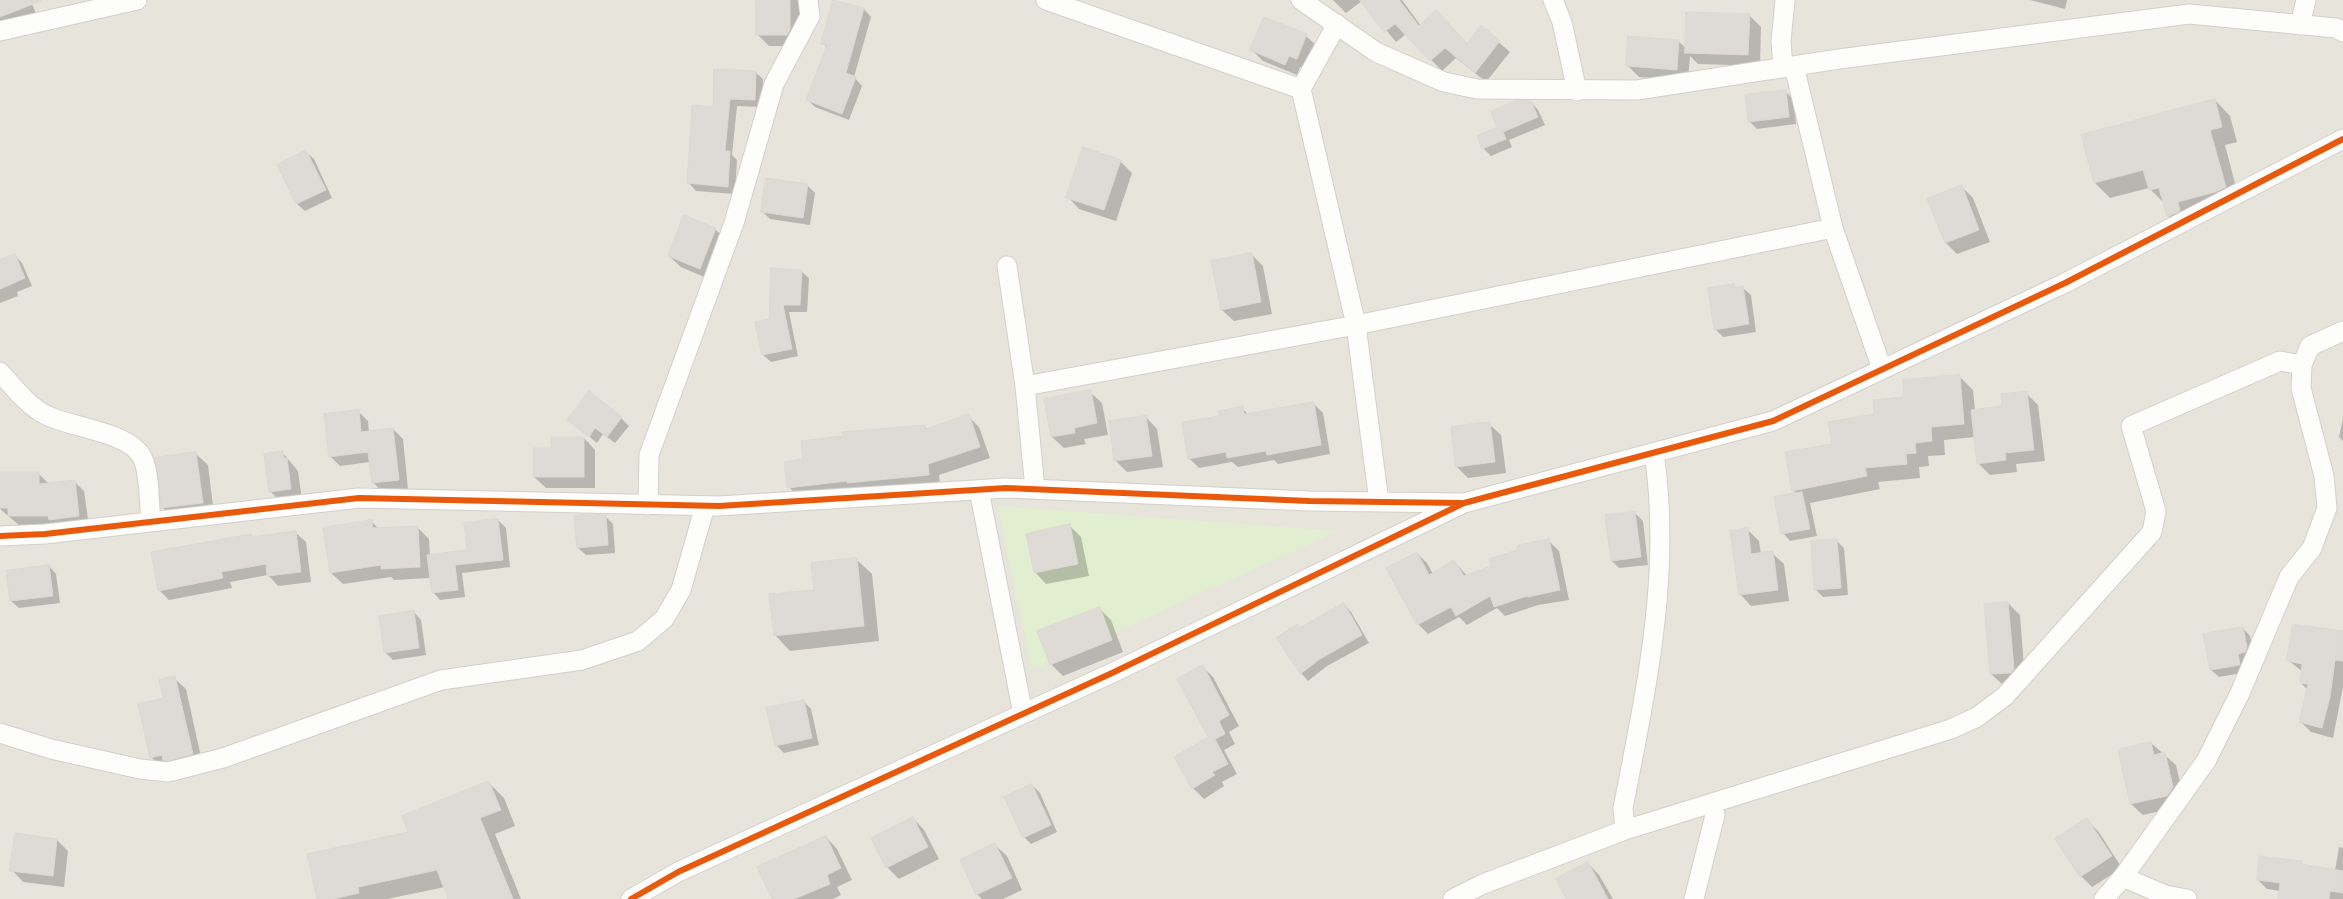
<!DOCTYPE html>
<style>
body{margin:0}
canvas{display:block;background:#f4f2ee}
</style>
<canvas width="2343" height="899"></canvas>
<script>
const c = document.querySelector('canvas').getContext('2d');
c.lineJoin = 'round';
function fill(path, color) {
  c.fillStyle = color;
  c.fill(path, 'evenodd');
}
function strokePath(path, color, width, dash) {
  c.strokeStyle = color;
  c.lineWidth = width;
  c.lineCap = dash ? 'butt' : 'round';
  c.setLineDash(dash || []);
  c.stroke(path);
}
fill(new Path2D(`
 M 0,0 L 2343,0 L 2343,899 L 0,899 Z`), '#e7e4dc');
fill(new Path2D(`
 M 997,506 L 1338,531 L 1032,670 Z`), '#e1eecf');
fill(new Path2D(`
 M 0,0 L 35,0 L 32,4 L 38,18 L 0,29 Z
 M 758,0 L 802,0 L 799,46 L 769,46 L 758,35 Z
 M 1333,0 L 1402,0 L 1421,26 L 1468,44 L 1481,27 L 1510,52 L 1486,82 L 1456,58 L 1442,71 L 1406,34 L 1396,42 L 1362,1 L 1346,13 Z
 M 2030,0 L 2067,0 L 2065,9 Z
 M 864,9 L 871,17 L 854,77 L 862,86 L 849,120 L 815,107 L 808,100 L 827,48 L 823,43 Z
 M 1749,15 L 1761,27 L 1760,66 L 1698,64 L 1690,56 L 1688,81 L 1639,77 L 1627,65 L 1678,41 L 1687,49 Z
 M 1306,36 L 1318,47 L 1308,70 L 1300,67 L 1297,75 L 1263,61 L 1252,50 Z
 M 755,72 L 763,79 L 762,107 L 737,106 L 732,155 L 737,160 L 735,194 L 696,191 L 689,183 L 714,109 Z
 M 1785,91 L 1793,99 L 1796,124 L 1757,129 L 1750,122 Z
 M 2215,100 L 2230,116 L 2237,142 L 2225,145 L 2240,203 L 2183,231 L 2168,216 L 2165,204 L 2149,188 L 2110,198 L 2095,183 Z
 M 1531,102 L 1538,110 L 1545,125 L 1509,140 L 1512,147 L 1491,156 L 1484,149 L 1478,137 L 1499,127 Z
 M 306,152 L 314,159 L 332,198 L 305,211 L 297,204 L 278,165 Z
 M 1120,161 L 1132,173 L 1116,221 L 1079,209 L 1068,197 Z
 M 807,185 L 815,193 L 810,225 L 770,219 L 762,211 Z
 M 1962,187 L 1973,198 L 1990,242 L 1957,254 L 1946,243 Z
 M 715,229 L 727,241 L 711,280 L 681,267 L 669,256 Z
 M 1251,254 L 1263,266 L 1272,314 L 1234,321 L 1222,310 Z
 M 15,256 L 22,263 L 32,286 L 17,292 L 18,296 L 0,303 L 0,262 Z
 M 801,271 L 809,278 L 807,312 L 789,312 L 798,356 L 771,362 L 763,355 L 771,320 Z
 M 1734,285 L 1737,289 L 1743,288 L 1751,295 L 1756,332 L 1723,337 L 1715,329 Z
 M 1959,376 L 1973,390 L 1975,410 L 2004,407 L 2026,393 L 2038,405 L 2045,461 L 2016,464 L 2017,472 L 1990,475 L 1978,463 L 1975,437 L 1944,440 L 1945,455 L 1928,456 L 1929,466 L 1919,467 L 1920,478 L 1878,482 L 1880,489 L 1810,503 L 1817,536 L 1790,541 L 1783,533 L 1797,494 L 1793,490 L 1833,445 L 1876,415 L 1905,398 Z
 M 1090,392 L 1102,403 L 1108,435 L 1084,439 L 1086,444 L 1064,448 L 1052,437 Z
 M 1313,403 L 1323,413 L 1330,454 L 1278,464 L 1274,460 L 1238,467 L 1232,462 L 1199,468 L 1189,458 L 1220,417 L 1242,408 L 1249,415 Z
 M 358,411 L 368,421 L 369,432 L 393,429 L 403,439 L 408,489 L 382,492 L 373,482 L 370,462 L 340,466 L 330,456 Z
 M 968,416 L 979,427 L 990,458 L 939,475 L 940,485 L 800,498 L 789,487 L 805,460 L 924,426 L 928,430 Z
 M 1146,417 L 1157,429 L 1163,467 L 1127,472 L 1116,461 Z
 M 621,418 L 629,426 L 615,443 L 603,434 L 597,443 L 569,420 Z
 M 2343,418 L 2343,441 L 2339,437 Z
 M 1489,424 L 1501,435 L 1506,473 L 1468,478 L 1457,467 Z
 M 584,438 L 595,450 L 595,488 L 546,488 L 534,477 L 553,449 Z
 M 283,453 L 298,471 L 302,500 L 282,503 L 270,491 Z
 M 196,454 L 208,465 L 214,514 L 174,519 L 162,507 Z
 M 0,473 L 38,473 L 48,483 L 74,481 L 84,491 L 89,526 L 20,526 L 0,509 Z
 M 1635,513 L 1643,521 L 1648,565 L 1619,568 L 1612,561 Z
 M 605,516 L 613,524 L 615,553 L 586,555 L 578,548 Z
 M 498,520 L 506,528 L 510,567 L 462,573 L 465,597 L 440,600 L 433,592 L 431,578 L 394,580 L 391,577 L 343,584 L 331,573 L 325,529 L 371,521 L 379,529 L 417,527 L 429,539 L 430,556 L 469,551 Z
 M 1070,526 L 1081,537 L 1089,576 L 1046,584 L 1035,572 Z
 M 1748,530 L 1759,541 L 1761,554 L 1772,553 L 1784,564 L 1789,601 L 1751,606 L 1740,594 Z
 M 296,533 L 306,542 L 311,582 L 278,586 L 268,575 L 230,582 L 232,588 L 169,600 L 159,590 L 251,535 L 253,538 Z
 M 1549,541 L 1559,551 L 1569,600 L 1538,605 L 1505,616 L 1497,608 L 1467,625 L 1459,617 L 1428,634 L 1418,624 L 1388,569 L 1417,553 L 1427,563 L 1433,574 L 1454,561 L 1467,576 L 1493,567 Z
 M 1837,541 L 1844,548 L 1848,595 L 1823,597 L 1815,589 Z
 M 856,559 L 872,574 L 879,641 L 790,651 L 775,635 L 815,591 Z
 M 49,566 L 56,574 L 60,603 L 19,608 L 11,601 Z
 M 2008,603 L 2020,615 L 2025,681 L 2003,685 L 1991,674 Z
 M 1344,604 L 1351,612 L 1369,643 L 1327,666 L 1308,681 L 1301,673 L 1297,626 L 1300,629 Z
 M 1099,608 L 1111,620 L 1123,652 L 1063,676 L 1051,664 Z
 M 414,612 L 421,620 L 426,655 L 393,660 L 385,652 Z
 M 2243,628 L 2250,636 L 2254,656 L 2247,672 L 2219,677 L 2211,670 Z
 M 2343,632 L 2343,687 L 2333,738 L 2311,732 L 2300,721 L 2308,690 L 2301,683 L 2303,672 L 2289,661 Z
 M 1203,667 L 1213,677 L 1239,726 L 1229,732 L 1235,744 L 1224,750 L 1237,774 L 1222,782 L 1224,786 L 1204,799 L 1193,788 L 1175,758 L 1209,737 Z
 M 174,678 L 186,689 L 203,766 L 163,769 L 151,757 L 165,699 Z
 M 803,701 L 811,709 L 819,745 L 784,753 L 776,745 Z
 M 2151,743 L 2176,765 L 2184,800 L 2179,807 L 2143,815 L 2131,804 Z
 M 489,783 L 504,798 L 515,826 L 495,834 L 521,899 L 450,899 L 445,887 L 387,899 L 318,899 Z
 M 1032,785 L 1040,793 L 1057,832 L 1031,844 L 1024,837 Z
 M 913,818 L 924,830 L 939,859 L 899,879 L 887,867 L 873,839 Z
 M 2086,819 L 2098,831 L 2122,868 L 2092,887 L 2081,876 Z
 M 826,837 L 837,849 L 852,880 L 837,887 L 841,895 L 833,899 L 773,899 Z
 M 57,840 L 68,851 L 64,887 L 23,882 L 12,870 Z
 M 995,845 L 1007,856 L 1022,890 L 1003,899 L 982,899 L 977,894 Z
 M 2339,847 L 2343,848 L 2343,899 L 2279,899 L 2280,891 L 2267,889 L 2258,880 L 2301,862 L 2305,866 L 2335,871 Z
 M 1588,863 L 1599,875 L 1613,899 L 1568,899 Z`), '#0003');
const building = new Path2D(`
 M 0,0 L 41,0 L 41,1 L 0,17 Z
 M 756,0 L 790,0 L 790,29 L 787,35 L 756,35 Z
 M 833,0 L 864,8 L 846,73 L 856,77 L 842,114 L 806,100 L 827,45 L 821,44 Z
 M 1360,0 L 1399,0 L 1419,26 L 1436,10 L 1467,43 L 1481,25 L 1500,41 L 1475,73 L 1445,48 L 1430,61 L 1395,24 L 1384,32 Z
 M 1686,12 L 1750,14 L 1748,55 L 1685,53 Z
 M 1264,17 L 1307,34 L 1297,59 L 1289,56 L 1285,65 L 1250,50 Z
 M 1628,36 L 1679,40 L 1677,70 L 1626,66 Z
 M 714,69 L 756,71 L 755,100 L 730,99 L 725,151 L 730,151 L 728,187 L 687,183 L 692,105 L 713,107 Z
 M 1786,90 L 1789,117 L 1748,122 L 1745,95 Z
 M 2215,99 L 2222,127 L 2210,130 L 2226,187 L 2215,192 L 2178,202 L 2180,211 L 2167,217 L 2159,188 L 2149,190 L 2143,170 L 2094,183 L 2081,135 Z
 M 1517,100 L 1531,101 L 1538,117 L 1503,132 L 1506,139 L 1482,149 L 1477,136 L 1497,127 L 1491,112 Z
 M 1083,147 L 1121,160 L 1104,210 L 1066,198 Z
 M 306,150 L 326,190 L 296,204 L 277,165 Z
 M 766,178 L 808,184 L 803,218 L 761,212 Z
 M 1962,185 L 1979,230 L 1945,243 L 1927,199 Z
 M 684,215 L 716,228 L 700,269 L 668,256 Z
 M 1252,253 L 1261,302 L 1221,310 L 1211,261 Z
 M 15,254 L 25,278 L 0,289 L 0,260 Z
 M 771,268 L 802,270 L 800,305 L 783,305 L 792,349 L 762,355 L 755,322 L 769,319 Z
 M 1734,284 L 1735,288 L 1743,286 L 1749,324 L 1714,330 L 1708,288 Z
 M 1960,375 L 1964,424 L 1931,427 L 1932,441 L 1915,443 L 1916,453 L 1906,454 L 1907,464 L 1865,468 L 1867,476 L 1792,491 L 1785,452 L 1832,444 L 1828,422 L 1874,414 L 1873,400 L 1904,397 L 1903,380 Z
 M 1091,390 L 1097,423 L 1074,428 L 1075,433 L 1051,437 L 1044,399 Z
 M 589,391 L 622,417 L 607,437 L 595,428 L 589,437 L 567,420 Z
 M 2027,392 L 2034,450 L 2005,453 L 2006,460 L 1977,464 L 1971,410 L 2002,406 L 2001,394 Z
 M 1314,402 L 1321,445 L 1267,455 L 1266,451 L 1227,458 L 1226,452 L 1188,459 L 1182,422 L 1219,416 L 1218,411 L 1243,406 L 1244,414 Z
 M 359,410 L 361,432 L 393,428 L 399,480 L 372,483 L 368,452 L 329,457 L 324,414 Z
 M 969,414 L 980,447 L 928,464 L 929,475 L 847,483 L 847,481 L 787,488 L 784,462 L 803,459 L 801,441 L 843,436 L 842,432 L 924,425 L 925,429 Z
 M 1146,416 L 1152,456 L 1114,461 L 1109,421 Z
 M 1490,422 L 1495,462 L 1455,467 L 1451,427 Z
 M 551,437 L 584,437 L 584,477 L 533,477 L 533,448 L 551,448 Z
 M 283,451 L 284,458 L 287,458 L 291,489 L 269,492 L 264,454 Z
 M 196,452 L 203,503 L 161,508 L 155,458 Z
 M 0,472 L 39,472 L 39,484 L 75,480 L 79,516 L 49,520 L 48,516 L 8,516 L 8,508 L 0,508 Z
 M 1802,492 L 1810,529 L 1781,534 L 1774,497 Z
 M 1635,512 L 1641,557 L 1611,561 L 1605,515 Z
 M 591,514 L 606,515 L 608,545 L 577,548 L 574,516 Z
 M 498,519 L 503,560 L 455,565 L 458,590 L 432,593 L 427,555 L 467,550 L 464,523 Z
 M 372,520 L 373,528 L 418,526 L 420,567 L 381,569 L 381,565 L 330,573 L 323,528 Z
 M 1070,524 L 1078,564 L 1034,573 L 1026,534 Z
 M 1748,528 L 1751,554 L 1773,551 L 1778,590 L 1739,595 L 1730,531 Z
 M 296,531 L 301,572 L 267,576 L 266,564 L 221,572 L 223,578 L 158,591 L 151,552 L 251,534 L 252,537 Z
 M 1549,539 L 1560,590 L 1528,597 L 1527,596 L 1494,607 L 1490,596 L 1456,616 L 1451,607 L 1417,625 L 1386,568 L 1417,552 L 1429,575 L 1454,560 L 1464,576 L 1491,566 L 1489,559 L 1517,550 L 1517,546 Z
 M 1837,539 L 1841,588 L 1814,590 L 1811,541 Z
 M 857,558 L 864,626 L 774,636 L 769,594 L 814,590 L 811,563 Z
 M 49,565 L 53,596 L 10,601 L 6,571 Z
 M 2008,602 L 2014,669 L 2011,673 L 1990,674 L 1984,604 Z
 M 1344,603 L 1362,635 L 1320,659 L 1300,674 L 1276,638 L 1297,624 L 1299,628 Z
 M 1100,607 L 1112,640 L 1050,665 L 1037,631 Z
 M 414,611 L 419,648 L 384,653 L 379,616 Z
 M 2293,624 L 2343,631 L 2343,661 L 2335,660 L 2330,697 L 2322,728 L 2299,722 L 2308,684 L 2300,683 L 2302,664 L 2287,661 Z
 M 2243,627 L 2247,647 L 2245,652 L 2238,654 L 2240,665 L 2210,670 L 2203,634 Z
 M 1203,665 L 1229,715 L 1219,721 L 1225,734 L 1215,739 L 1228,764 L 1212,772 L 1215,775 L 1192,789 L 1174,757 L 1208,737 L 1177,679 Z
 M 175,676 L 193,754 L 167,761 L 163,760 L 162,755 L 150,758 L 138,704 L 163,698 L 159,680 Z
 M 804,700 L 812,738 L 775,746 L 766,708 Z
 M 2151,742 L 2154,755 L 2165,752 L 2173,787 L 2167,796 L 2130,804 L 2118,750 Z
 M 489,781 L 501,810 L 480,818 L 513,899 L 448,899 L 437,870 L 358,887 L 359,893 L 333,899 L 317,899 L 307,854 L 408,832 L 402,816 Z
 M 1032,784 L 1051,825 L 1023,838 L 1004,797 Z
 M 913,817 L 928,847 L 886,868 L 871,838 Z
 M 2087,818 L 2112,856 L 2080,877 L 2055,839 Z
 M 15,833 L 57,839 L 53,876 L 10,871 Z
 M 826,836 L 841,868 L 827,875 L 830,884 L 794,899 L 772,899 L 757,867 Z
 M 995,843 L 1012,878 L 976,895 L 960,860 Z
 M 2259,856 L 2302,861 L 2302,864 L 2343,871 L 2343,893 L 2330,891 L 2329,899 L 2278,899 L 2280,883 L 2257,880 Z
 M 1588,862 L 1608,899 L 1566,899 L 1556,879 Z`);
fill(building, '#dedbd6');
strokePath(building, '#dcd9d4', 1);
const minor = new Path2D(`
 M 1046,0 L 1301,89
 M 1301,0 L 1376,52 L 1444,82 L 1477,89 L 1637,90 L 1839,59 L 2189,14 L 2336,28 L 2343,32
 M 1553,0 L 1562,22 L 1577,91
 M 1337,24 L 1301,89 L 1356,325 L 1379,502
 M 2300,25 L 2306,0
 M 0,31 L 137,0
 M 1794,66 L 1833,228 L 1882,369
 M 1783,68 L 1781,41 L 1785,0
 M 1007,266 L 1025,386 L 1035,489
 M 0,372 C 13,387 30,408 48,416 C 74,428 128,432 142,457 C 150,472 149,505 151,522
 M 1025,386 L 1356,325 L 1833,228
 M 979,490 L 1023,714
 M 648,505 L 649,455 L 734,223 L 774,84 L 810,16 L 808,0
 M 0,536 L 45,534 L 359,498 L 719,506 L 1006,488 L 1309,501 L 1460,503
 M 0,733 L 51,749 L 140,769 L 168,772 L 223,758 L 441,680 L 582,660 L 638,641 L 664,619 L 681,590 L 705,506
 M 1625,830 L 1623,808 C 1646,690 1672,573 1654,453
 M 2123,877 L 2165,895 L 2187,899
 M 631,899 L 678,872 L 1112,673 L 1464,503 L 1773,421 L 2065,283 L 2343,139
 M 1453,899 L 1483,884 L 1625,830 L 1951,729 L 1977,717 L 2005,696 L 2152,532 L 2156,511 L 2131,426 L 2280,361 L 2302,365
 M 1694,899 L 1715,815 L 1712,803
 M 2104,899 L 2123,877 L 2206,761 L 2240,693 L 2289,577 L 2312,548 L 2327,508 L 2324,476 L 2301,388 L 2302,365 L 2310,346 L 2343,331`);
strokePath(minor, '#d2d0cb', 21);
strokePath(minor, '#fdfdfc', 19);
strokePath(new Path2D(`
 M 0,536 L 45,534 L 359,498 L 719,506 L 1006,488 L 1309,501 L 1461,503
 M 631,899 L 678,872 L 1112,673 L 1464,503 L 1773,421 L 2065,283 L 2343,139`), '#e8590c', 6);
</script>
